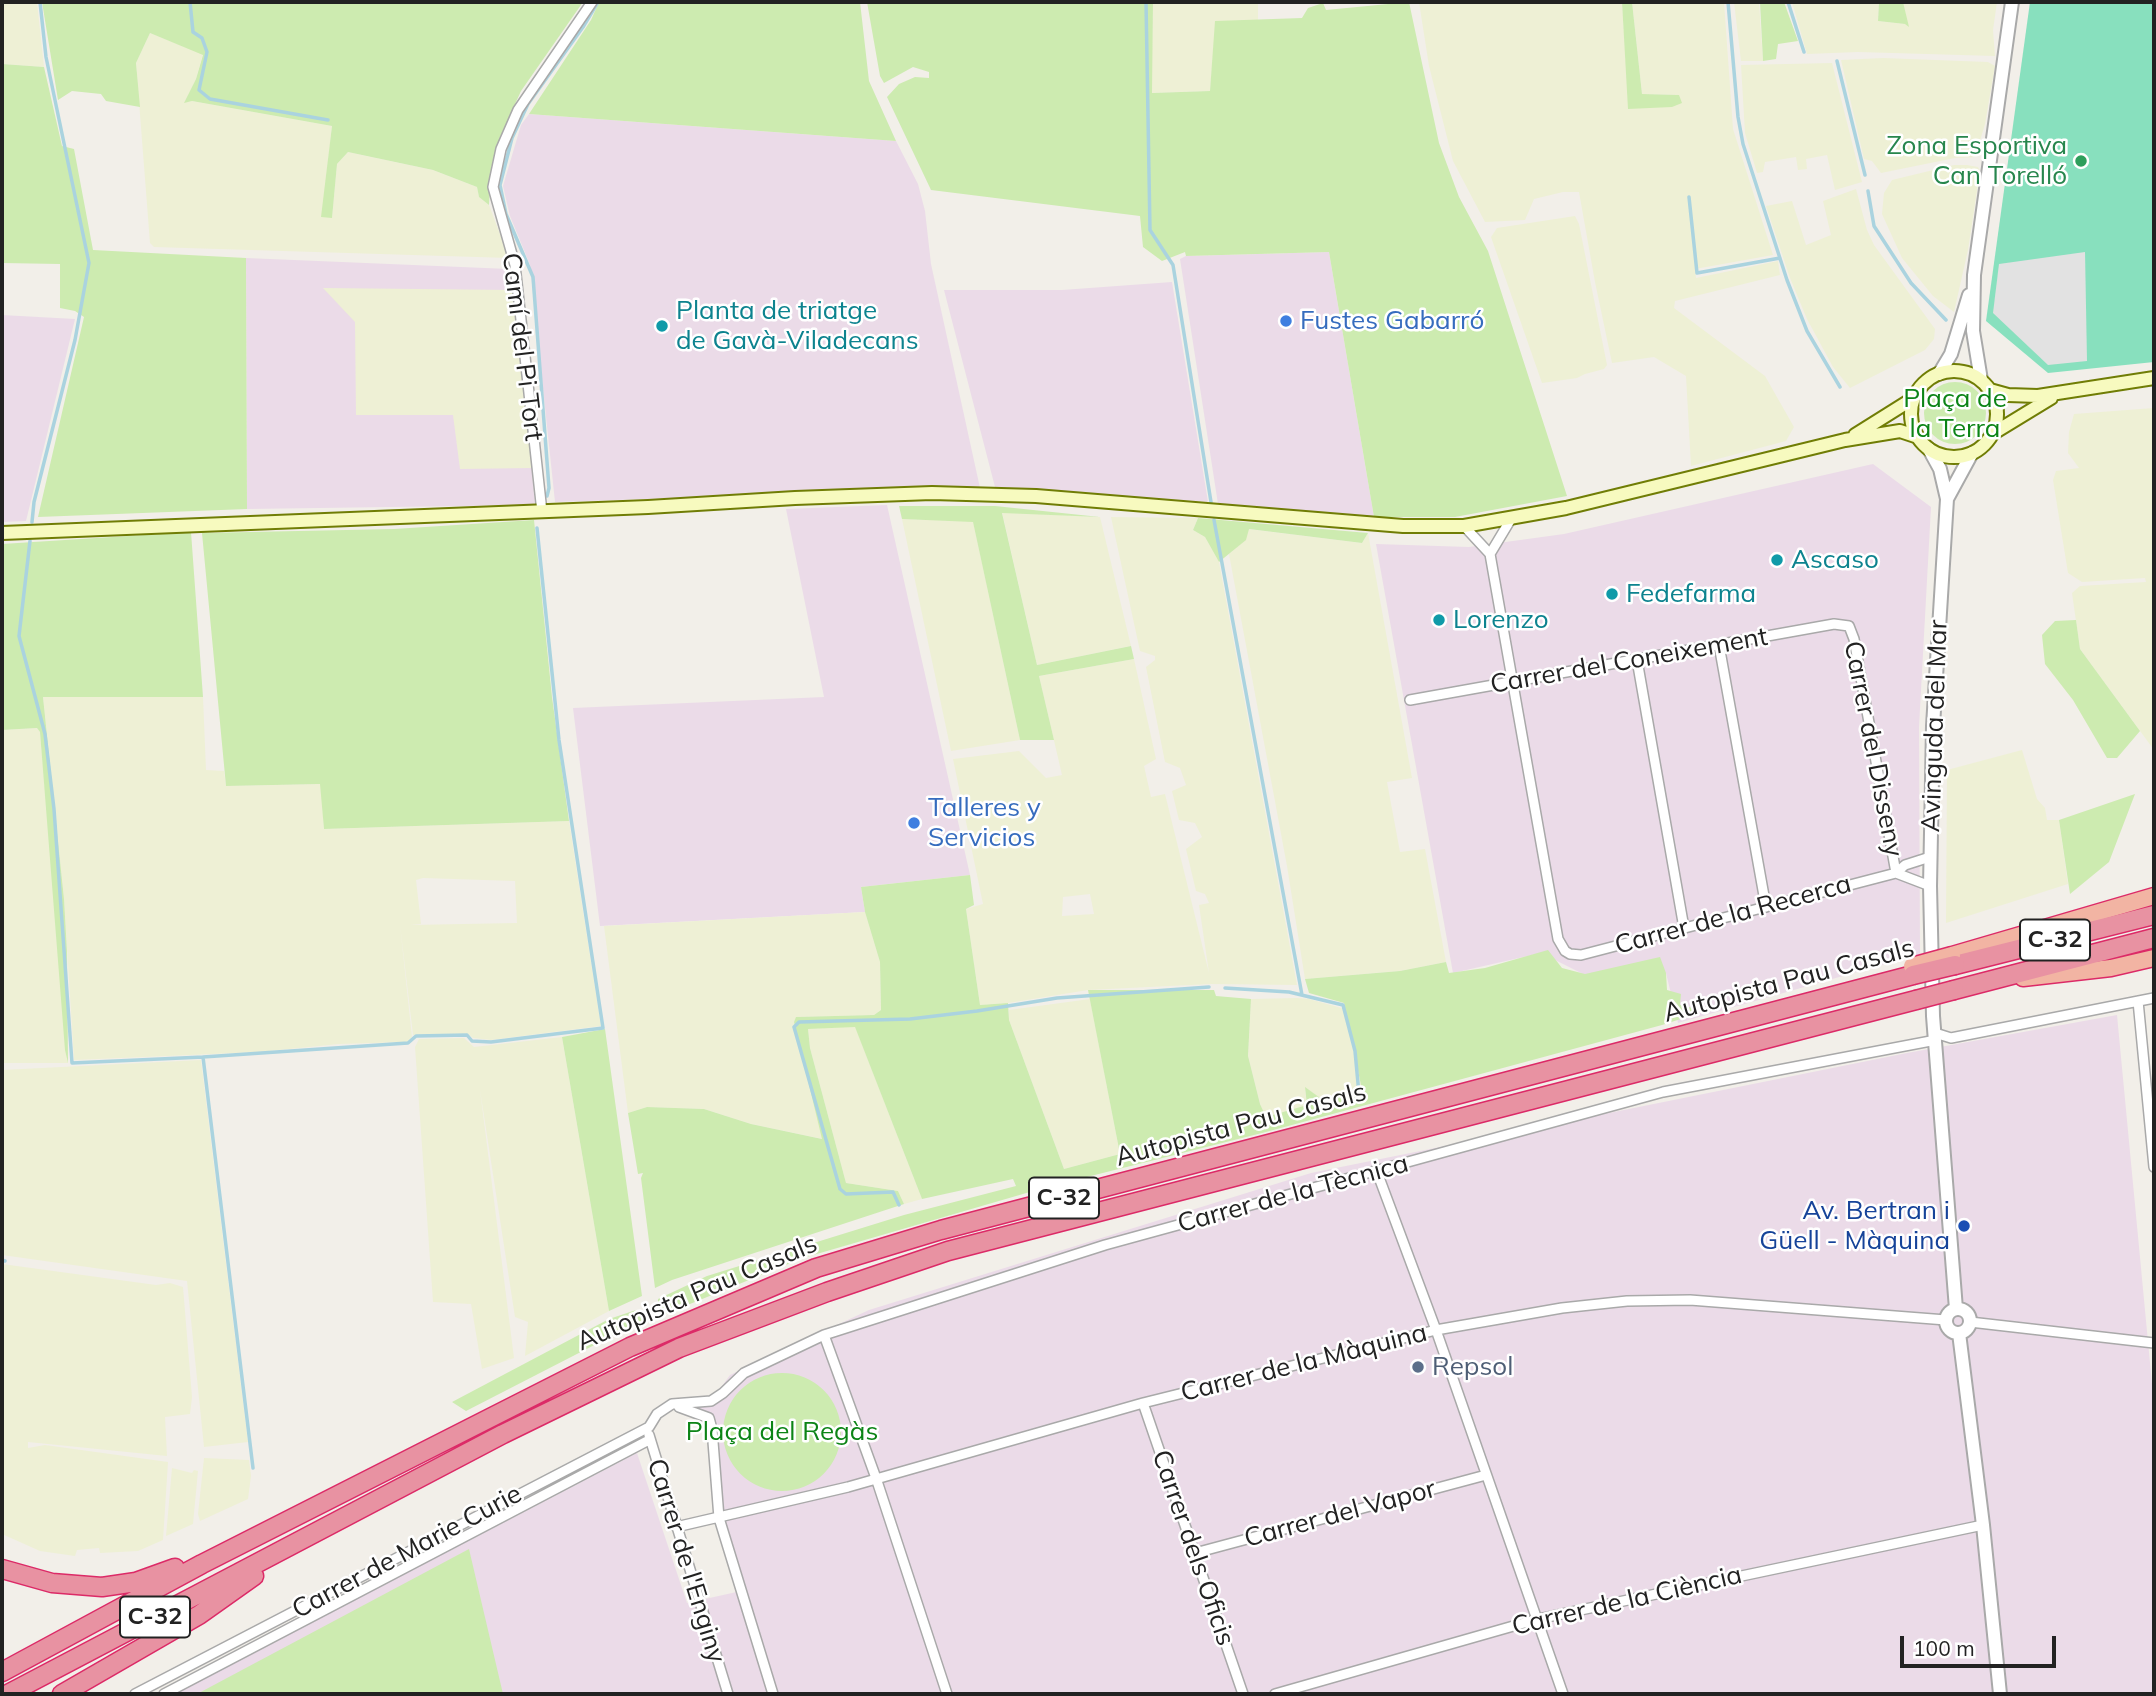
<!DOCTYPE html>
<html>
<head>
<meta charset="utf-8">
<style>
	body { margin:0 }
	#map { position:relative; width:2156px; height:1696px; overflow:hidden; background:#f2efe9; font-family:Mulish,sans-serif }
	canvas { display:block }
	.frame { position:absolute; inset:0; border:4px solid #222; pointer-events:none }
	.scale { position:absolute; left:1900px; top:1636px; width:156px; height:32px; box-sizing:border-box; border:4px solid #222; border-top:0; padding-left:9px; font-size:21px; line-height:24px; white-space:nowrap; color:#222; -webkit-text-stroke:5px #fff; paint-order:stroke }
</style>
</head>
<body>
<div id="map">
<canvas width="2156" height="1696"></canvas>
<div class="frame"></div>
<div class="scale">100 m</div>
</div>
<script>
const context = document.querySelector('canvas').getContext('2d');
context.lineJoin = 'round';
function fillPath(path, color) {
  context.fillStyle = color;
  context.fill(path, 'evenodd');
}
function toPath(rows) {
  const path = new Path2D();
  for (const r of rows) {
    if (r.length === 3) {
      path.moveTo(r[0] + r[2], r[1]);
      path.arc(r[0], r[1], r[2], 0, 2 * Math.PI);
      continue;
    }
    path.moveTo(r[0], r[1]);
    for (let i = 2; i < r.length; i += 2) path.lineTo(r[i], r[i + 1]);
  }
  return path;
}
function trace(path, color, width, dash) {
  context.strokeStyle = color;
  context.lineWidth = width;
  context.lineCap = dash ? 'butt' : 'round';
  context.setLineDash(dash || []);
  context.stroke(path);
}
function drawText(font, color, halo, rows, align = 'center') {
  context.font = font + ' Mulish,sans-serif';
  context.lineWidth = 5;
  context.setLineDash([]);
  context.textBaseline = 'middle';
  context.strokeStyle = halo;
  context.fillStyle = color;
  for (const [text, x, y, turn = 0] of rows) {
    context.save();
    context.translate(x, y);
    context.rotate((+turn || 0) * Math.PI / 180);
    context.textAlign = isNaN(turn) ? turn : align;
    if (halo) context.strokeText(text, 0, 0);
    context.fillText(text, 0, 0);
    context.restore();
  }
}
const industrial = toPath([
	[529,114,896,141,918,184,925,211,931,264,980,488,555,502,530,265,510,216,503,186,521,125],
	[1329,252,1374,517,1218,504,1180,259,1186,256],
	[246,258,509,269,513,274,535,505,247,509],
	[1172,282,1208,502,995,487,944,290,1062,290],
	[2,315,75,319,26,521,2,522],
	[1873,464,1931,507,1919,727,1920,954,1678,1023,1666,973,1585,975,1541,953,1453,973,1376,544,1469,547,1564,534],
	[887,505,970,875,861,887,865,912,600,926,573,708,824,697,786,509],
	[2117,1015,2154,1405,2154,1694,175,1694,637,1453,687,1603,741,1591,719,1518,709,1418,691,1410,693,1404,711,1401,730,1375,869,1310,1311,1173,1907,1053]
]);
const farmland = toPath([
	[2,2,37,2,44,67,2,64],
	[1153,2,1258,2,1258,20,1216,22,1210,91,1151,93],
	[1419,2,1622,2,1629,109,1678,95,1642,94,1632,2,1724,2,1733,129,1773,255,1695,269,1696,278,1778,261,1780,275,1675,301,1674,308,1765,376,1794,427,1786,441,1691,466,1686,376,1654,357,1612,363,1595,282,1579,192,1563,192,1534,199,1525,220,1485,222,1453,161,1429,66],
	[1734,2,1759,2,1763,61,1741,61],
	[1792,2,1879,2,1878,21,1905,24,1903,2,1997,2,1993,30,1995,56,1858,52,1807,54],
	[150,33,203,54,196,79,185,102,192,101,332,126,322,217,332,217,337,164,348,152,433,170,477,187,479,197,489,205,509,258,154,247,150,243,136,63],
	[1883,58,1988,62,1995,66,1985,124,1975,157,1955,158,1881,173,1872,161,1864,159,1841,60],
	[1832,63,1862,182,1835,190,1827,155,1806,159,1807,169,1798,170,1796,157,1765,162,1763,172,1757,173,1745,133,1741,65],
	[1954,165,1967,165,1978,167,1980,171,1968,250,1954,312,1933,296,1902,258,1882,214,1884,193,1892,180],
	[1856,189,1867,230,1874,245,1935,329,1934,339,1925,350,1850,388,1833,367,1807,319,1790,278,1766,206,1792,201,1806,245,1831,235,1823,201],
	[1575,216,1579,224,1607,365,1604,369,1585,374,1577,378,1542,383,1491,237,1497,228],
	[323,288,513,290,532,468,460,469,453,415,356,415,355,322],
	[2154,408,2154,750,2080,649,2072,593,2080,586,2146,582,2145,578,2082,582,2068,573,2053,480,2056,471,2079,468,2068,453,2069,432,2074,414],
	[1002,512,1100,517,1131,646,1037,665],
	[1111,517,1198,518,1193,530,1205,537,1219,562,1297,985,1211,984,1088,990,1008,1003,980,1005,966,909,983,904,953,759,1019,751,1046,778,1062,775,1039,676,1134,659,1156,759,1144,766,1151,797,1165,794,1209,973,1199,905,1209,903,1205,894,1196,891,1186,849,1202,837,1195,823,1179,820,1172,791,1186,785,1180,768,1165,762,1146,667,1155,660,1155,656,1140,651],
	[1090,894,1094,914,1062,916,1063,897],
	[902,519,973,521,1020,740,951,751],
	[1248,529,1362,543,1368,533,1412,778,1387,782,1400,852,1425,849,1446,962,1400,971,1305,979,1287,866,1229,554,1245,540],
	[43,696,203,697,206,770,224,771,226,786,321,784,324,829,569,821,601,1026,491,1040,473,1038,468,1034,413,1035,400,925,412,1037,407,1042,339,1044,259,1052,74,1060,64,899],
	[423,878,515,881,517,923,410,925,421,924,416,880],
	[37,728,40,732,50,844,68,1063,2,1063,2,730],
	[2022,750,2037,799,2045,808,2047,820,2059,820,2068,884,1946,923,1947,770],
	[865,912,880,962,881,1010,874,1015,797,1017,794,1022,823,1139,751,1124,704,1109,647,1107,628,1113,604,926],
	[1297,998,1309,999,1345,1009,1362,1090,1323,1100,1305,1088,1307,1105,1266,1118,1260,1104,1248,1056,1251,999],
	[1090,999,1120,1154,1064,1169,1009,1020,1009,1010],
	[855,1026,922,1199,904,1204,898,1191,846,1183,810,1048,808,1029],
	[562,1037,609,1311,525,1356,528,1322,515,1317,480,1090,514,1358,482,1369,471,1304,433,1302,415,1047,419,1039,464,1038,474,1047],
	[201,1060,248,1442,204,1447,187,1281,2,1255,2,1070],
	[2,1264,156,1285,170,1283,183,1287,192,1397,190,1414,165,1417,167,1456,28,1442,28,1448,45,1445,168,1462,163,1540,138,1551,100,1553,99,1548,77,1550,75,1556,40,1551,2,1534],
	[204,1458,249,1460,251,1476,248,1499,200,1521,198,1514],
	[172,1468,192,1473,194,1470,198,1471,193,1524,166,1536]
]);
const grass = toPath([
	[42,2,583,2,521,91,500,137,491,168,489,205,479,197,477,187,433,170,348,152,337,164,332,218,321,217,332,126,192,101,184,103,196,79,203,55,150,33,136,63,140,107,106,101,101,94,72,91,58,100],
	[599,2,860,2,869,81,896,141,529,114,591,20],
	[867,2,1153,2,1152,93,1210,91,1215,21,1302,18,1308,8,1323,3,1326,10,1409,2,1439,143,1459,197,1488,251,1567,496,1455,517,1374,517,1329,252,1186,256,1185,252,1162,261,1143,247,1140,216,931,190,887,97,899,84,915,77,929,78,929,72,913,67,884,83,880,76],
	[1622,2,1632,2,1642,94,1679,95,1682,103,1672,107,1628,109],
	[1760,2,1784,2,1798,41,1778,44,1776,59,1763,61],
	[1879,2,1903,2,1909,27,1905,24,1878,21],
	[2,64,44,67,62,146,74,149,93,250,246,258,247,509,38,517,84,317,75,311,60,308,60,264,2,263],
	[1955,413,31],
	[899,506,995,506,1100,517,1002,513,1037,665,1131,646,1134,659,1039,676,1054,740,1020,740,973,522,902,519],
	[1198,518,1368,533,1362,543,1249,529,1246,540,1219,562,1205,537,1193,530],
	[534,520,552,697,569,821,324,829,320,784,226,786,202,533,394,529],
	[191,532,203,697,43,697,64,899,67,951,68,1063,65,1050,40,732,37,728,2,730,2,544],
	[2076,620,2080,649,2140,731,2117,758,2107,758,2073,700,2045,664,2042,635,2055,621],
	[2135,794,2109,862,2070,894,2059,820],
	[970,875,974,905,966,909,980,1005,1008,1003,1009,1020,1064,1169,1120,1154,1088,990,1214,990,1216,996,1251,999,1248,1056,1260,1104,1266,1117,1307,1105,1305,1087,1323,1100,1362,1090,1344,1003,1309,993,1305,979,1400,971,1446,962,1449,973,1485,968,1548,950,1562,968,1585,974,1660,957,1666,973,1667,990,1681,994,1680,1005,1693,1008,1690,1016,1662,1025,1266,1132,1047,1187,803,1258,658,1317,658,1299,707,1276,904,1215,1016,1186,1013,1179,922,1199,855,1027,808,1029,810,1048,846,1183,898,1191,904,1204,672,1280,655,1288,641,1178,643,1173,638,1174,628,1113,647,1107,704,1109,751,1124,822,1139,794,1022,796,1017,874,1015,881,1010,880,962,865,912,861,887],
	[605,1029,642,1296,609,1311,562,1037],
	[636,1310,645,1319,466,1411,452,1402,609,1319],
	[782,1432,59],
	[469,1549,503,1694,197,1694]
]);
const pitch = toPath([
	[2030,2,2154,2,2154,362,2048,373,1986,321]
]);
const parking = toPath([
	[2085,252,2087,361,2048,365,1993,313,1999,264]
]);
const stream = toPath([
	[190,2,193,32,202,38,207,52,199,90,210,99,328,120],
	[1146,2,1150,230,1173,265,1211,502],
	[1728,2,1738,117,1743,144,1787,280,1807,331,1840,387],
	[1788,2,1804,52],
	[1837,61,1865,175],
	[1868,191,1874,226,1911,283,1946,320],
	[1689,197,1697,273,1780,258],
	[547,496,549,488,533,277,506,214,500,185,512,138,528,104,583,27,598,2],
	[1214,520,1302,995],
	[32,522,34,502,75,340,89,263,46,57,40,2],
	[30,541,19,636,45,734,54,809,72,1063,203,1057],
	[1225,988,1289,992,1343,1005,1355,1051,1359,1094],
	[899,1205,893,1192,846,1194,840,1189,794,1027,799,1022,910,1019,977,1011,1057,998,1209,987],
	[2,1260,5,1261],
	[253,1468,203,1057,408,1043,416,1036,467,1035,472,1041,491,1042,603,1028,559,740,537,528]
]);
const minor = toPath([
	[542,512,515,265,493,187,501,149,518,110,592,2],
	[1464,526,1490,554,1558,939,1565,951,1570,954,1581,955,1896,873,1905,865,1930,857],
	[1490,554,1511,519],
	[1719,645,1766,907],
	[1637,660,1684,928],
	[1410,700,1834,624,1849,626,1854,639,1896,873],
	[1896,873,1930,886],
	[2138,1001,2154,1167],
	[1935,1033,1951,1038,2154,998],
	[1377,1172,1436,1330,1563,1694],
	[1970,1322,2154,1343],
	[824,1335,876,1478,947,1694],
	[1143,1403,1243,1694],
	[672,1404,711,1401,723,1393,744,1373,824,1335,1105,1245,1663,1092,1936,1040],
	[679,1407,709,1418,712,1429,719,1518,773,1694],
	[649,1435,728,1694],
	[676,1527,848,1487,1143,1403,1436,1330,1562,1308,1627,1301,1690,1300,1946,1320],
	[1195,1553,1486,1475],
	[135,1694,649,1427,657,1414,672,1404],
	[164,1694,649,1440],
	[1275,1694,1538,1619,1983,1525]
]);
const tertiary = toPath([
	[1939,374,1951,354,1969,295],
	[1981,380,1973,331,1974,275,2012,2],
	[1929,449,1940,469,1947,499,1933,726,1930,886,1933,1016,1956,1309],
	[1947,499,1972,453],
	[1958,1321,12],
	[1959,1333,1983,1525,2000,1694]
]);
const secondary = toPath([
	[1954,414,43],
	[1990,390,2008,395,2038,396,2154,378],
	[1992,434,2051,398],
	[1855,435,1914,398],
	[2,533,648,507,795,498,932,493,1036,496,1403,526,1464,526,1566,508,1845,440,1900,431,1918,437]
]);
const trunk = toPath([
	[1952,955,2154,896],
	[2023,978,2111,968,2154,958]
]);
const motorway = toPath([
	[1955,965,2154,915],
	[1954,990,2154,938],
	[2,1569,52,1583,102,1587,136,1582,175,1568],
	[2,1672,202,1564,630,1347,816,1268,941,1230,1913,975],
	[8,1694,503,1434,679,1348,827,1292,948,1251,1916,1000],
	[62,1694,199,1615,254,1576]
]);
const trunkBridge = toPath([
	[1912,966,1952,955]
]);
const motorwayBridge = toPath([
	[1913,975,1955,965],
	[1916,1000,1954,990]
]);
const markers = [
	[2081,161,7,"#2e9e5b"],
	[1286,321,7,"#3f7fe0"],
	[662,326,7,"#0f9aa8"],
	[1777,560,7,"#0f9aa8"],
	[1612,594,7,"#0f9aa8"],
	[1439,620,7,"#0f9aa8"],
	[914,823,7,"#3f7fe0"],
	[1964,1226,7,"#1a4fb4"],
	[1418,1367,7,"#5c6f8a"]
];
const shields = [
	[2055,940,70],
	[1064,1198,70],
	[155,1617,70]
];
const shieldNames = [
	["C-32",2055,940],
	["C-32",1064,1198],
	["C-32",155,1617]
];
const leisureNames = [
	["Zona Esportiva",2067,146],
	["Can Torelló",2067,176]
];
const cultureNames = [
	["Planta de triatge",676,311],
	["de Gavà-Viladecans",676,341],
	["Ascaso",1791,560],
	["Fedefarma",1626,594],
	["Lorenzo",1453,620]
];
const shopNames = [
	["Fustes Gabarró",1300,321],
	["Talleres y",928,808],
	["Servicios",928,838]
];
const streetNames = [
	["Camí del Pi Tort",522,347,83],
	["Carrer del Coneixement",1629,661,-10],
	["Avinguda del Mar",1935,726,-88],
	["Carrer del Disseny",1873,749,79],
	["Carrer de la Recerca",1733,915,-15],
	["Autopista Pau Casals",1789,981,-15],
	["Autopista Pau Casals",1241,1125,-15],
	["Carrer de la Tècnica",1293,1194,-15],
	["Autopista Pau Casals",697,1293,-23],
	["Carrer de la Màquina",1304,1363,-14],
	["Carrer del Vapor",1340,1514,-15],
	["Carrer dels Oficis",1193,1548,71],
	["Carrer de Marie Curie",407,1552,-28],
	["Carrer de l'Enginy",686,1561,73],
	["Carrer de la Ciència",1627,1601,-13]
];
const parkNames = [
	["Plaça de",1955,399],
	["la Terra",1955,429],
	["Plaça del Regàs",782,1432]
];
const transitNames = [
	["Av. Bertran i",1950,1211],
	["Güell - Màquina",1950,1241]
];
const serviceNames = [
	["Repsol",1432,1367]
];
fillPath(industrial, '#ebdbe8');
fillPath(farmland, '#eef0d5');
fillPath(grass, '#cdebb0');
fillPath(pitch, '#88e0be');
fillPath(parking, '#e2e2e2');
trace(stream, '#aad3df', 3.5);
trace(minor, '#a9a9a9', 12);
trace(tertiary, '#a9a9a9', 16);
trace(secondary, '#707d05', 16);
trace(trunk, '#dc2a67', 19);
trace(motorway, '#dc2a67', 21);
trace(minor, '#fff', 9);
trace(tertiary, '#fff', 12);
trace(secondary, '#f7fabf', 12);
trace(trunk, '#f2b4a3', 16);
trace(motorway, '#e892a2', 18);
trace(trunkBridge, '#dc2a67', 19, []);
trace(motorwayBridge, '#dc2a67', 21, []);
trace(trunkBridge, '#f2b4a3', 16);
trace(motorwayBridge, '#e892a2', 18);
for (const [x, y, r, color] of markers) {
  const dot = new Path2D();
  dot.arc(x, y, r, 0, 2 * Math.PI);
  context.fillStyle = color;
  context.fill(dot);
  trace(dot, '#fff', 2.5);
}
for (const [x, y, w] of shields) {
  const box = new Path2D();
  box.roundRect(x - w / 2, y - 20.5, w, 41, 5);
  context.fillStyle = '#fff';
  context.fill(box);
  trace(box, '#222', 2);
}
drawText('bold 24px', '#222', null, shieldNames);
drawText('26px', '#27864d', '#fff', leisureNames, 'right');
drawText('26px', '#0d838f', '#fff', cultureNames, 'left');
drawText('26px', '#366cbe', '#fff', shopNames, 'left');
drawText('26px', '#222', '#fff', streetNames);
drawText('26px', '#0c8416', '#fff', parkNames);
drawText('26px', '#164399', '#fff', transitNames, 'right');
drawText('26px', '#4e5e75', '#fff', serviceNames, 'left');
</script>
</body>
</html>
